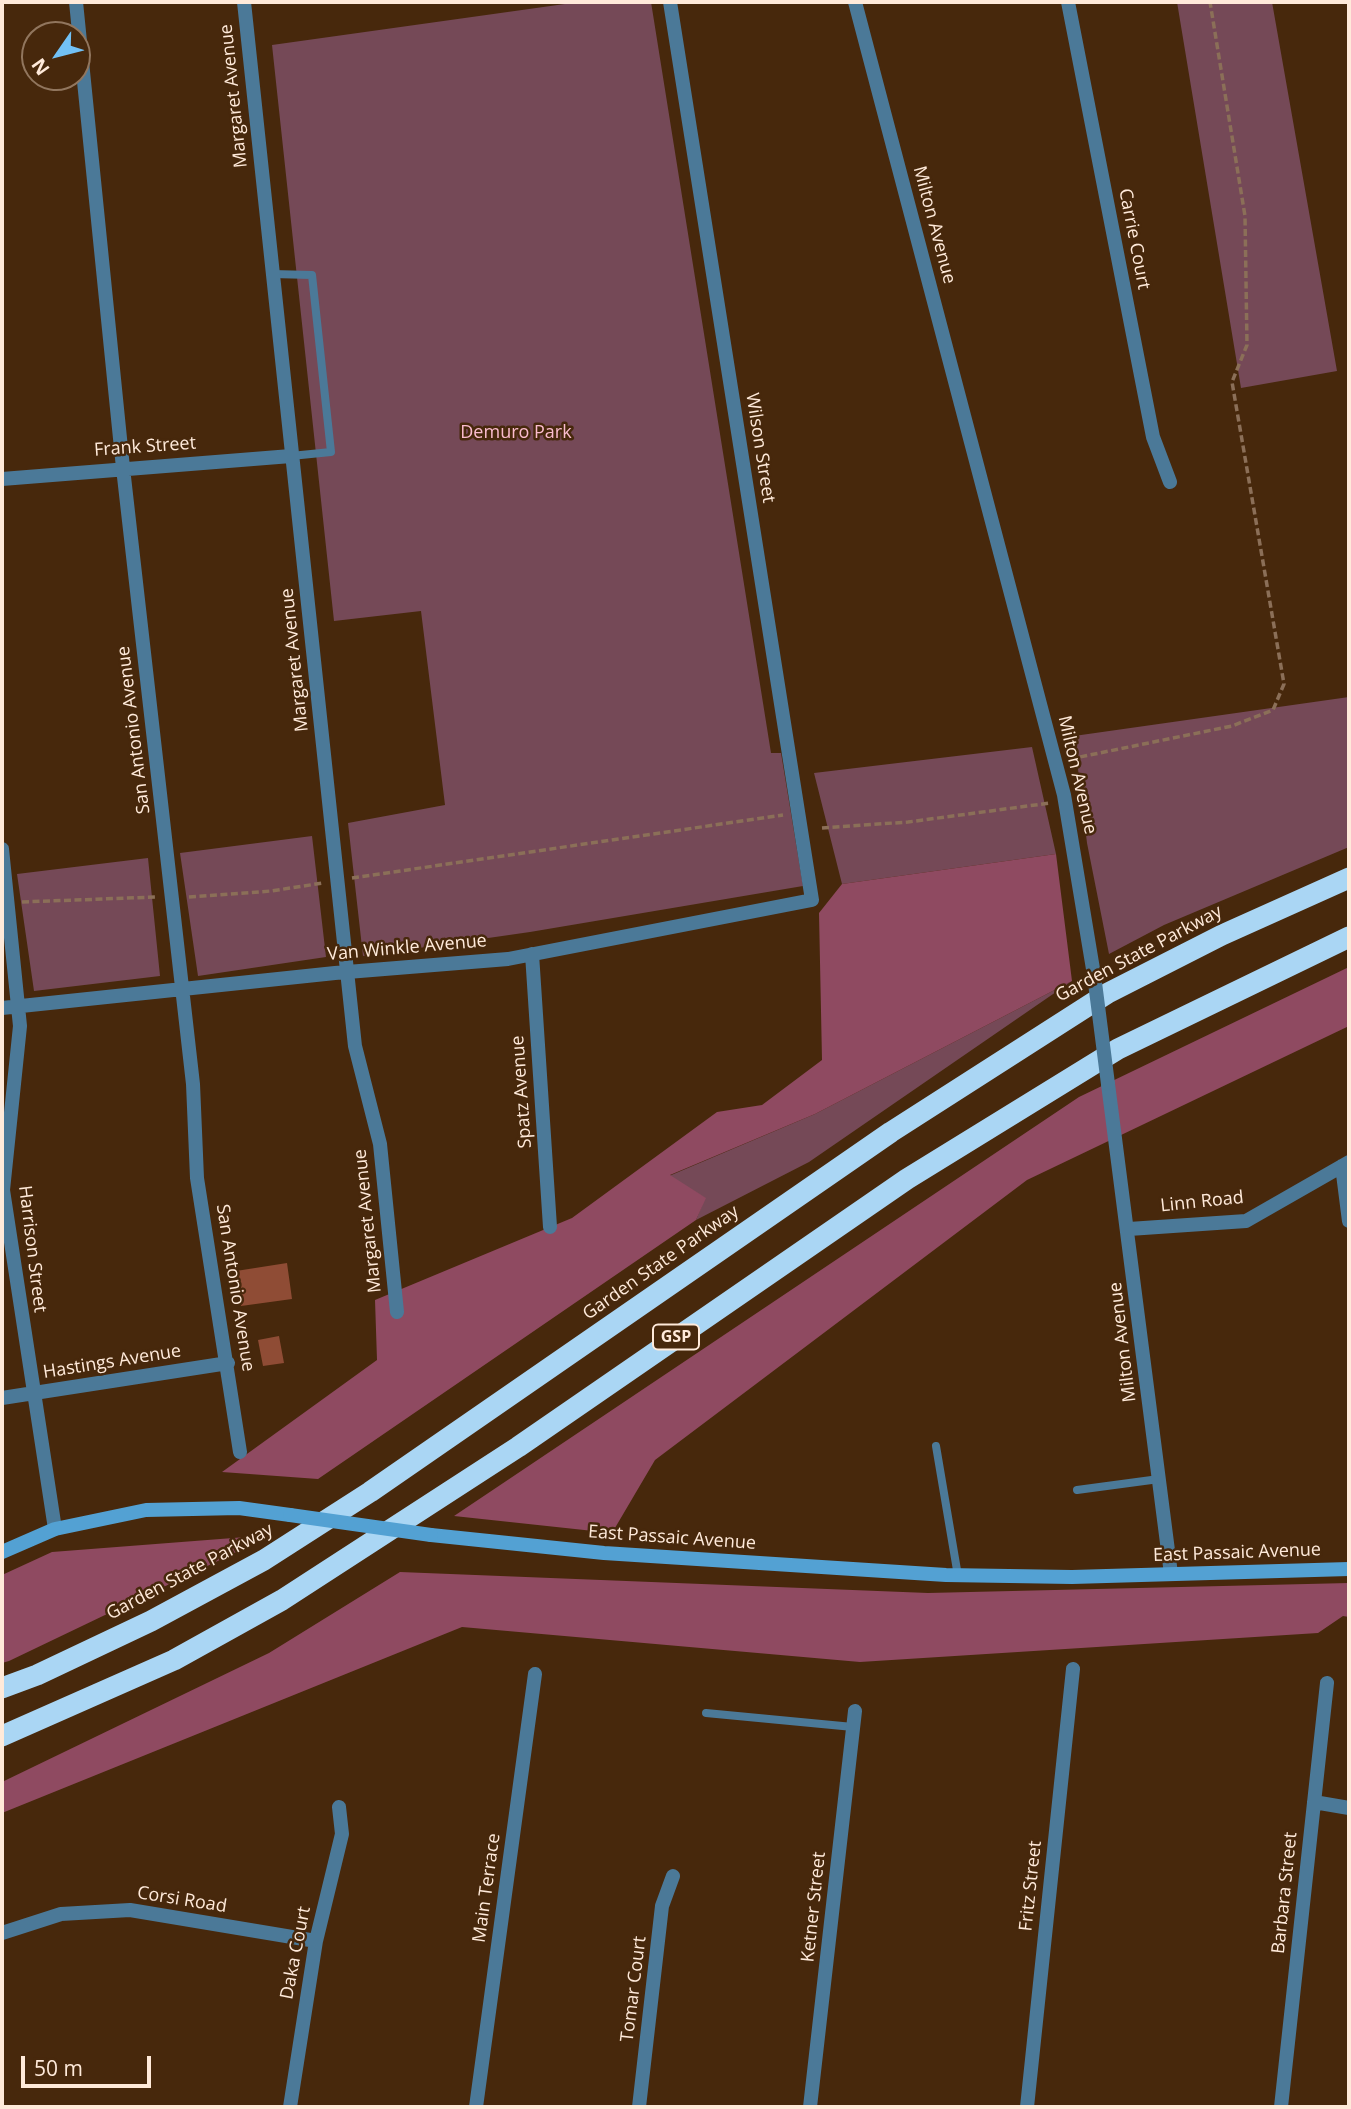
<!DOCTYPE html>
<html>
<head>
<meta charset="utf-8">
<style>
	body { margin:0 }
	#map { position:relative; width:1351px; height:2109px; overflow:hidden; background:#47280c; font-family:"Open Sans",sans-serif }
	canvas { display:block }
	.frame { position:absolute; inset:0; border:4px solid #ffeada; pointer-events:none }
	.north { position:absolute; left:21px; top:21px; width:70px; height:70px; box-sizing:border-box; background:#47280c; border:2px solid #91765e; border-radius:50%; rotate:235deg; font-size:19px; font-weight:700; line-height:28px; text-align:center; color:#ffeada }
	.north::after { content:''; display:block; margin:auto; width:24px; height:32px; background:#72c1f5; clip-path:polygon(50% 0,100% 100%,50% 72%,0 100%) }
	.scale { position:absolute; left:21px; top:2056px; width:130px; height:32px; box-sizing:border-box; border:4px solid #ffeada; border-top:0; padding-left:9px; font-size:21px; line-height:24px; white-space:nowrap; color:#ffeada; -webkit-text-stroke:5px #47280c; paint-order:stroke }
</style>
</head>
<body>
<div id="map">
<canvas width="1351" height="2109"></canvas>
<div class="frame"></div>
<div class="north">N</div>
<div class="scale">50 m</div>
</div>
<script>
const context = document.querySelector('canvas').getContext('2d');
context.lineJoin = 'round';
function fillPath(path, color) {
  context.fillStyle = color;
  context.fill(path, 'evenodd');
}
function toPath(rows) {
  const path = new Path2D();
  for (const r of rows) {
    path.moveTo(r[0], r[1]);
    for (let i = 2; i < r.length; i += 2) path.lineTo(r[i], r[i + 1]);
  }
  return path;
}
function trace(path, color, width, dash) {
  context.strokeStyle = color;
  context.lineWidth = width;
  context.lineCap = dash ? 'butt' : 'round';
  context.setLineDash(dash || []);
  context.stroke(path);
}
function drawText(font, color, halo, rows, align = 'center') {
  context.font = font + ' "Open Sans",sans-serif';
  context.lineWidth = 5;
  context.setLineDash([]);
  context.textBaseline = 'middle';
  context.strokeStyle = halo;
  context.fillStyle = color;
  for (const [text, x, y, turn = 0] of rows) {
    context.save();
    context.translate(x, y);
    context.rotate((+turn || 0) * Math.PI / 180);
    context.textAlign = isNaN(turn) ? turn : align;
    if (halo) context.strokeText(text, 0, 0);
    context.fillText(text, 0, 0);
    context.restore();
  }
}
const green = toPath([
	[579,2,651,2,771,753,781,753,803,886,530,932,363,956,348,823,445,805,421,611,334,621,272,45],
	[1177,2,1272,2,1337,371,1241,388],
	[1349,697,1349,847,1164,925,1109,954,1087,843,1074,736],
	[1032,747,1056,854,842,884,814,773],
	[312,836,326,957,198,976,180,853],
	[148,858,160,976,34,991,17,874],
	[1072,981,809,1162,696,1220,705,1198,669,1176,815,1114]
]);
const forest = toPath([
	[1056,854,1072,981,815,1114,670,1175,706,1198,696,1220,318,1479,222,1472,377,1360,375,1300,572,1218,717,1112,762,1105,822,1060,819,913,842,884],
	[1349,967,1349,1026,1027,1180,655,1460,612,1533,454,1516,1079,1097],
	[272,1535,9,1661,2,1663,2,1575,52,1552],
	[400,1572,928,1593,1349,1583,1349,1617,1343,1616,1318,1633,860,1662,462,1627,2,1813,2,1782,269,1653]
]);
const building = toPath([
	[287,1263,292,1299,241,1306,236,1271],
	[279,1336,284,1363,263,1366,258,1340]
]);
const path = toPath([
	[1070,759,1232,726,1273,710,1284,684,1232,382,1247,345,1245,216,1210,2],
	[822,828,908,822,1050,803],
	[352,878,783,815],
	[189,897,271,891,323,883],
	[22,902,156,897]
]);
const service = toPath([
	[272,274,312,275,331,452,291,456],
	[936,1446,958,1576],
	[1077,1490,1159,1479],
	[706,1713,853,1727]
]);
const minor = toPath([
	[76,2,123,468,193,1084,197,1178,240,1452],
	[244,2,355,1046,380,1144,397,1312],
	[855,2,1064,795,1094,975],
	[1068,2,1153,437,1170,482],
	[2,479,291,456],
	[2,849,20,1026,3,1190,55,1529],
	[532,954,550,1227],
	[2,1008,335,973,508,959,812,900,670,2],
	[1108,1084,1171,1574],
	[1342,1166,1349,1221],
	[1129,1229,1246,1221,1349,1162],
	[2,1398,228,1363],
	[1314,1802,1349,1808],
	[2,1933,61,1914,130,1910,316,1941],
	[290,2107,316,1941,342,1834,339,1807],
	[476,2107,535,1674],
	[639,2107,662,1906,673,1876],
	[810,2107,855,1711],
	[1027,2107,1073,1669],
	[1281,2107,1327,1683]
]);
const secondary = toPath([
	[431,1535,604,1553,946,1575,1072,1577,1349,1569],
	[2,1552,55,1529,146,1510,239,1508,290,1515]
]);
const motorway = toPath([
	[2,1688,37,1675,151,1621,264,1560,370,1492,891,1132,1108,993,1222,935,1349,878],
	[2,1736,174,1660,282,1600,518,1447,907,1179,1118,1049,1349,937]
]);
const minorBridge = toPath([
	[1094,975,1108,1084]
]);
const secondaryBridge = toPath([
	[290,1515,431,1535]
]);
const shields = [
	[676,1337,46]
];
const shieldNames = [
	["GSP",676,1337]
];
const streetNames = [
	["Margaret Avenue",234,96,-96],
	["Milton Avenue",934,225,75],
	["Carrie Court",1134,239,79],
	["Frank Street",145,447,-4],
	["Wilson Street",760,448,81],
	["Margaret Avenue",295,660,-96],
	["San Antonio Avenue",134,730,-97],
	["Milton Avenue",1077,775,77],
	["Van Winkle Avenue",407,948,-5],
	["Garden State Parkway",1139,954,-28],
	["Spatz Avenue",522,1092,-94],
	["Linn Road",1202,1202,-6],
	["Margaret Avenue",368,1221,-96],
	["Harrison Street",32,1249,83],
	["Garden State Parkway",661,1263,-35],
	["San Antonio Avenue",235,1288,81],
	["Milton Avenue",1123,1342,-97],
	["Hastings Avenue",112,1362,-9],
	["East Passaic Avenue",672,1538,4],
	["East Passaic Avenue",1237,1553,-2],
	["Garden State Parkway",190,1572,-28],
	["Fritz Street",1031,1886,-84],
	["Main Terrace",487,1888,-82],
	["Barbara Street",1285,1893,-84],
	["Corsi Road",182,1900,9],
	["Ketner Street",814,1907,-84],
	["Daka Court",296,1953,-79],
	["Tomar Court",634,1989,-83]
];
const parkNames = [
	["Demuro Park",516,433]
];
fillPath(green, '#754957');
fillPath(forest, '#8f4a61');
fillPath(building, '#8f4c35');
trace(path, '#8b6f58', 3.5, [7, 3.5]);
trace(service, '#4b7998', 8);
trace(minor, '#4b7998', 14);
trace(secondary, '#53a1d3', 14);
trace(motorway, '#aad6f4', 21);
trace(minorBridge, '#4b7998', 14);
trace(secondaryBridge, '#53a1d3', 14);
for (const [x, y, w] of shields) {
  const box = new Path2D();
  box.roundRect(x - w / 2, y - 12.5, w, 25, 5);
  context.fillStyle = '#47280c';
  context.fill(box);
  trace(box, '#ffeada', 2);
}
drawText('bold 16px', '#ffeada', null, shieldNames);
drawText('18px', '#ffeada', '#47280c', streetNames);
drawText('18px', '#fbbccf', '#47280c', parkNames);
</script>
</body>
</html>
